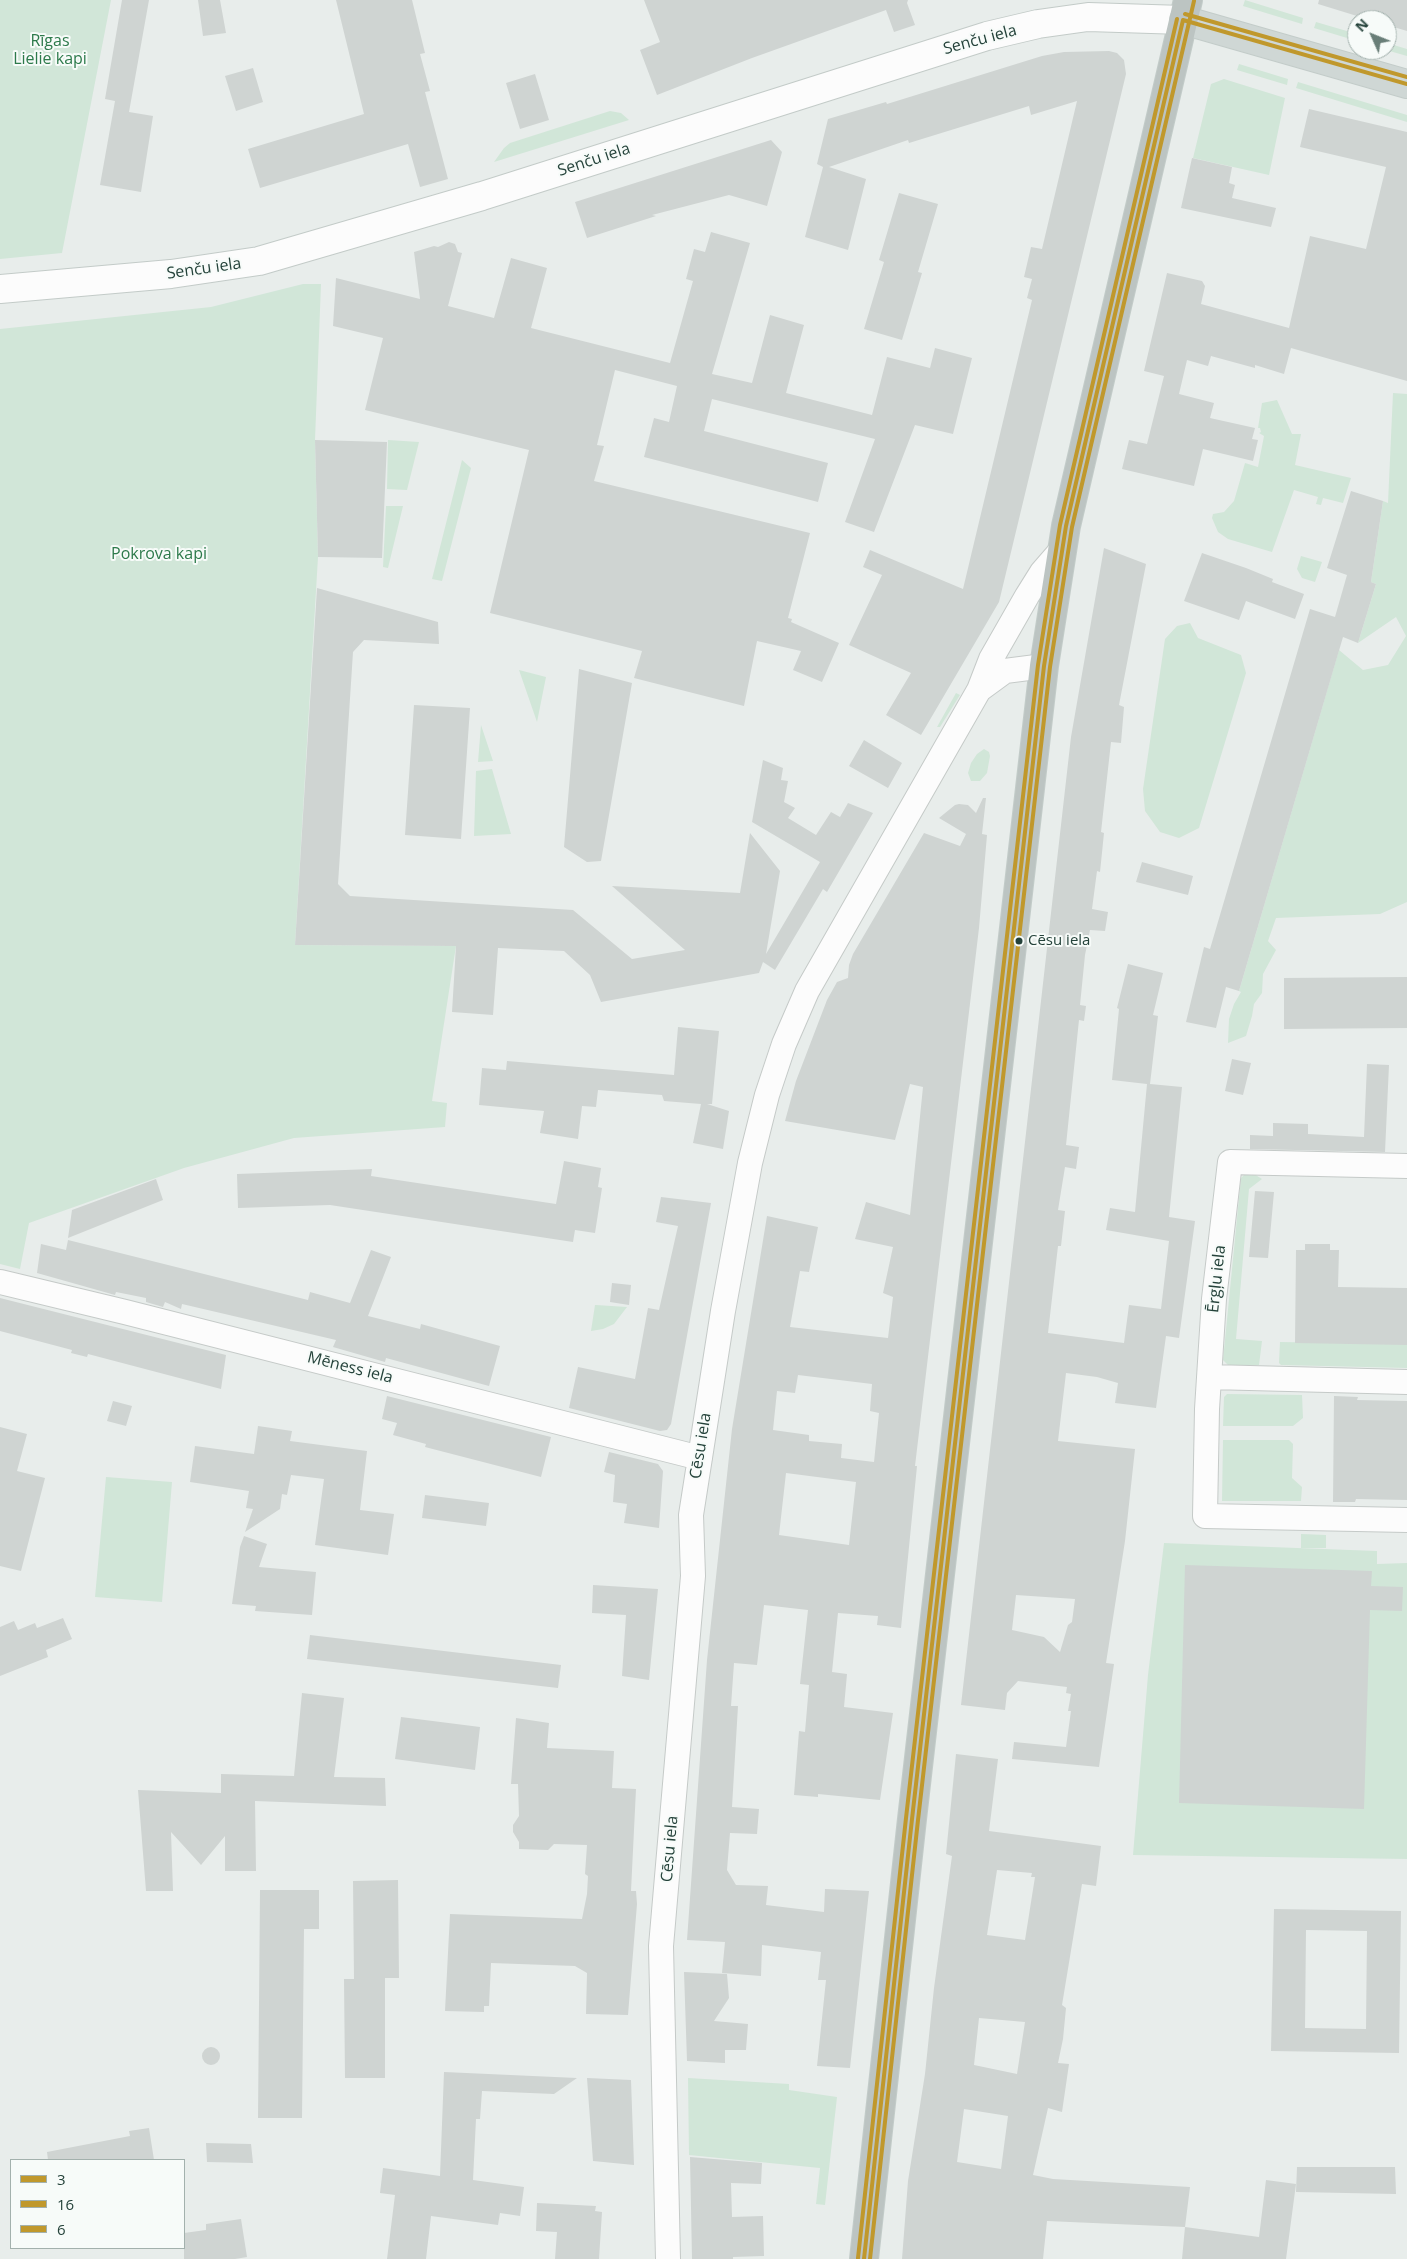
<!DOCTYPE html>
<html>
<head>
<meta charset="utf-8">
<style>
	body { margin:0 }
	#map { position:relative; width:1407px; height:2259px; overflow:hidden; background:#e8edeb; font-family:"Open Sans",sans-serif }
	canvas { display:block }
	.legend { position:absolute; left:10px; top:2159px; width:175px; height:90px; box-sizing:border-box; background:#f7fbf9; border:1px solid #a3b1ad; margin:0; padding:6px 9px; list-style:none; font-size:15px; color:#24423a }
	.legend li { display:flex; align-items:center; gap:10px; height:25px }
	.legend b { width:25px; border:1px solid #a3b1ad }
	.north { position:absolute; left:1347px; top:10px; width:50px; height:50px; box-sizing:border-box; background:#f7fbf9; border:1px solid #a3b1ad; border-radius:50%; rotate:314deg; font-size:14px; font-weight:700; line-height:20px; text-align:center; color:#24423a }
	.north::after { content:''; display:block; margin:auto; width:18px; height:22px; background:#697e78; clip-path:polygon(50% 0,100% 100%,50% 72%,0 100%) }
</style>
</head>
<body>
<div id="map">
<canvas width="1407" height="2259"></canvas>
<ul class="legend">
<li><b style="height:6px;background:#c0982c"></b>3</li>
<li><b style="height:6px;background:#c0982c"></b>16</li>
<li><b style="height:6px;background:#c0982c"></b>6</li>
</ul>
<div class="north">N</div>
</div>
<script>
const context = document.querySelector('canvas').getContext('2d');
context.lineJoin = 'round';
function fillPath(path, color) {
  context.fillStyle = color;
  context.fill(path, 'evenodd');
}
function toPath(rows) {
  const path = new Path2D();
  for (const r of rows) {
    if (r.length === 3) {
      path.moveTo(r[0] + r[2], r[1]);
      path.arc(r[0], r[1], r[2], 0, 2 * Math.PI);
      continue;
    }
    path.moveTo(r[0], r[1]);
    for (let i = 2; i < r.length; i += 2) path.lineTo(r[i], r[i + 1]);
  }
  return path;
}
function trace(path, color, width, dash) {
  context.strokeStyle = color;
  context.lineWidth = width;
  context.lineCap = dash ? 'butt' : 'round';
  context.setLineDash(dash || []);
  context.stroke(path);
}
function drawText(font, color, halo, rows, align = 'center') {
  context.font = font + ' "Open Sans",sans-serif';
  context.lineWidth = 4;
  context.setLineDash([]);
  context.textBaseline = 'middle';
  context.strokeStyle = halo;
  context.fillStyle = color;
  for (const [text, x, y, turn = 0] of rows) {
    context.save();
    context.translate(x, y);
    context.rotate((+turn || 0) * Math.PI / 180);
    context.textAlign = isNaN(turn) ? turn : align;
    if (halo) context.strokeText(text, 0, 0);
    context.fillText(text, 0, 0);
    context.restore();
  }
}
const green = toPath([
	[0,0,111,0,62,253,0,259],
	[1245,0,1303,18,1302,24,1243,6],
	[1316,22,1357,34,1357,41,1314,28],
	[1387,43,1407,49,1407,56,1386,50],
	[1239,64,1288,79,1287,85,1237,70],
	[1224,79,1285,98,1269,175,1193,158,1211,84],
	[1298,82,1407,115,1407,122,1296,88],
	[610,111,621,113,629,120,494,162,504,148,510,143],
	[303,284,321,284,315,440,318,557,295,945,456,946,432,1101,447,1103,445,1127,294,1138,184,1168,29,1223,20,1269,0,1264,0,329,211,307],
	[1393,393,1407,394,1407,902,1380,914,1276,918,1268,941,1276,950,1263,974,1262,993,1254,1004,1252,1016,1246,1036,1228,1043,1229,1019,1234,1004,1241,992,1239,991,1339,650,1363,670,1388,665,1406,636,1396,617,1358,643,1376,584,1371,582,1383,501,1388,503],
	[1277,400,1292,434,1301,434,1295,465,1351,478,1343,503,1323,498,1321,505,1316,504,1318,497,1294,490,1272,552,1228,539,1218,532,1212,518,1213,514,1224,512,1234,501,1245,463,1258,467,1264,436,1259,433,1261,432,1260,428,1258,428,1262,403],
	[388,440,419,442,407,490,387,489],
	[462,460,471,468,442,581,432,579],
	[386,506,403,506,388,568,383,567],
	[1301,556,1322,562,1315,582,1302,578,1297,569],
	[1190,623,1198,638,1241,655,1246,673,1199,828,1179,838,1160,832,1145,811,1143,789,1165,639,1177,626],
	[519,670,546,677,537,722],
	[956,693,960,695,940,727,937,727],
	[481,725,493,761,478,762],
	[984,749,989,752,990,756,987,773,980,781,971,781,968,773,971,763,977,754],
	[492,769,511,834,474,836,476,771],
	[1246,1173,1254,1174,1262,1179,1249,1189,1236,1339,1262,1341,1259,1365,1228,1365,1223,1360,1241,1178],
	[595,1305,596,1305,627,1307,614,1324,603,1329,591,1331],
	[1280,1342,1407,1344,1407,1368,1281,1365,1279,1363],
	[1227,1394,1302,1395,1303,1418,1293,1426,1223,1426,1224,1397],
	[1223,1440,1289,1440,1293,1444,1292,1478,1302,1487,1301,1501,1222,1501],
	[106,1477,172,1482,162,1602,95,1597],
	[1301,1534,1326,1535,1326,1548,1301,1548],
	[1164,1543,1377,1551,1377,1564,1407,1563,1407,1859,1133,1855,1148,1675],
	[688,2078,789,2084,789,2090,837,2097,825,2205,816,2204,820,2168,689,2155]
]);
const building = toPath([
	[122,0,149,0,129,112,153,116,141,192,100,185,115,101,105,99],
	[198,0,220,0,226,33,203,36],
	[336,0,412,0,425,53,420,54,430,91,425,92,448,179,420,187,408,144,260,188,248,149,364,114],
	[644,0,908,0,907,3,915,25,894,32,886,10,752,58,657,95,640,50,660,42],
	[1319,0,1407,0,1407,31,1387,25,1387,20,1370,20,1318,4],
	[1109,51,1117,53,1124,60,1126,74,999,602,921,735,886,715,911,673,849,645,882,575,863,567,870,550,963,589,1032,300,1027,298,1032,279,1024,277,1031,247,1042,249,1077,101,1031,115,1029,106,909,143,908,140,829,167,866,179,848,250,805,237,823,167,817,164,828,119,886,102,887,104,1042,56,1064,52],
	[253,68,263,102,236,111,225,76],
	[535,74,549,120,520,129,506,83],
	[1309,109,1407,132,1407,381,1291,348,1284,374,1255,365,1255,368,1211,356,1208,366,1187,360,1179,394,1214,403,1210,418,1255,428,1252,439,1258,440,1253,461,1203,449,1194,486,1122,469,1129,440,1147,444,1164,376,1144,371,1167,273,1202,281,1205,286,1201,304,1289,328,1310,236,1366,249,1386,167,1300,147],
	[771,140,782,152,767,206,729,195,652,215,656,216,587,238,575,202],
	[1192,158,1232,167,1229,183,1235,185,1232,198,1276,208,1271,227,1181,208],
	[899,193,938,204,918,272,922,273,902,340,864,329,884,262,879,260],
	[711,232,750,243,712,374,752,383,770,315,804,325,786,393,872,415,887,357,930,368,935,348,972,358,953,434,915,425,874,532,845,522,875,439,712,399,704,431,828,463,818,502,644,457,654,418,669,422,677,386,615,370,597,445,604,446,594,481,810,533,788,618,792,619,791,622,839,643,822,682,793,670,801,651,757,641,744,706,634,678,642,651,490,613,529,450,365,410,383,338,333,326,336,278,420,299,414,252,434,246,438,247,449,242,455,244,458,252,462,253,448,306,494,318,511,258,547,268,531,328,670,363,693,281,686,279,694,249,705,252],
	[315,440,387,442,382,558,318,557],
	[1351,491,1383,501,1371,582,1376,584,1358,643,1343,637,1239,991,1226,987,1216,1028,1186,1022,1204,947,1210,949,1310,609,1335,617,1347,575,1327,568],
	[1104,548,1146,564,1119,705,1124,707,1121,743,1111,742,1101,832,1104,833,1100,872,1097,871,1092,909,1108,912,1105,931,1090,930,1085,955,1080,1005,1086,1006,1084,1021,1079,1020,1066,1145,1079,1147,1076,1169,1065,1167,1058,1210,1065,1211,1061,1246,1058,1246,1048,1333,1124,1343,1129,1305,1161,1309,1169,1241,1106,1230,1110,1208,1135,1212,1147,1084,1112,1080,1119,1009,1117,1008,1128,964,1163,973,1153,1015,1158,1016,1150,1084,1182,1087,1169,1217,1195,1221,1179,1338,1166,1336,1156,1408,1115,1403,1118,1383,1097,1377,1066,1373,1058,1441,1135,1449,1125,1541,1106,1663,1114,1664,1099,1767,1012,1759,1014,1742,1066,1747,1071,1711,1068,1711,1071,1694,1066,1693,1067,1687,1018,1681,1007,1693,1005,1710,961,1705,1071,737],
	[1016,1595,1075,1599,1072,1622,1068,1625,1060,1652,1044,1637,1012,1630],
	[1202,553,1246,568,1273,579,1272,582,1304,594,1295,619,1246,601,1239,620,1184,601],
	[317,588,438,622,439,644,364,640,353,652,338,884,350,896,573,910,632,959,685,950,612,886,740,893,750,833,780,871,766,954,820,862,752,822,763,760,783,768,781,780,788,781,784,802,795,808,788,818,816,835,831,812,840,817,848,803,873,813,827,892,823,889,775,970,763,962,759,973,601,1002,590,975,564,951,498,948,493,1015,452,1012,456,946,295,945],
	[579,669,632,683,601,861,587,862,564,847],
	[414,705,470,708,461,839,405,835],
	[864,740,902,763,888,788,849,766],
	[983,798,986,798,982,834,987,835,979,928,915,1466,917,1466,901,1628,877,1625,878,1616,838,1613,832,1672,847,1674,844,1707,893,1713,880,1800,818,1794,818,1797,794,1795,799,1731,805,1732,809,1685,800,1684,808,1610,764,1605,757,1665,734,1663,731,1706,738,1706,732,1807,759,1809,757,1834,730,1833,727,1870,736,1885,768,1886,766,1905,824,1912,825,1889,869,1891,850,2068,817,2066,826,1980,818,1980,821,1952,762,1945,761,1976,722,1973,725,1942,687,1940,707,1660,732,1429,767,1216,818,1227,809,1272,800,1271,790,1327,888,1338,893,1297,883,1293,893,1247,855,1239,866,1202,910,1215,923,1087,910,1084,895,1140,785,1121,796,1081,827,1000,837,982,848,978,849,965,853,954,924,833,960,846,966,834,939,818,955,805,959,804,968,805,976,813],
	[798,1375,872,1384,870,1411,879,1413,874,1462,841,1458,842,1444,809,1441,809,1435,773,1430,777,1391,795,1393],
	[786,1473,856,1482,849,1545,779,1535],
	[1142,862,1193,876,1188,895,1136,882],
	[1407,977,1407,1028,1284,1029,1284,978],
	[678,1027,719,1031,712,1104,707,1104,729,1111,723,1149,693,1143,701,1104,664,1101,662,1095,598,1090,596,1107,582,1106,578,1139,540,1133,544,1111,479,1105,482,1068,506,1070,507,1061,674,1075],
	[1232,1059,1251,1063,1243,1095,1225,1091],
	[1367,1064,1389,1065,1385,1152,1250,1149,1250,1135,1273,1136,1273,1123,1308,1124,1308,1134,1364,1137],
	[564,1161,601,1168,598,1187,602,1188,595,1233,575,1230,573,1242,330,1205,238,1208,237,1174,372,1169,371,1176,556,1204],
	[156,1179,163,1200,68,1238,72,1210],
	[1255,1191,1274,1192,1268,1258,1249,1257],
	[661,1197,711,1203,671,1424,667,1430,660,1431,569,1408,578,1367,635,1379,648,1308,659,1310,678,1226,656,1222],
	[68,1240,308,1300,310,1292,350,1303,371,1250,391,1257,368,1316,420,1329,421,1324,500,1346,489,1386,386,1358,385,1362,333,1347,336,1340,182,1304,181,1309,165,1302,163,1307,146,1302,146,1298,116,1292,115,1295,37,1273,41,1244,66,1250],
	[1305,1244,1330,1244,1330,1250,1339,1250,1338,1287,1407,1288,1407,1345,1295,1343,1296,1250,1305,1250],
	[612,1283,631,1285,629,1305,610,1302],
	[0,1298,226,1355,221,1389,88,1354,87,1357,71,1353,72,1350,0,1331],
	[387,1396,551,1437,541,1477,425,1447,426,1444,393,1435,397,1423,382,1419],
	[1334,1396,1358,1397,1357,1400,1407,1401,1407,1500,1356,1499,1355,1502,1333,1502],
	[113,1401,132,1406,126,1426,107,1421],
	[258,1426,292,1431,290,1441,367,1451,360,1510,394,1514,388,1555,315,1545,324,1479,291,1475,287,1495,282,1494,280,1509,245,1532,253,1509,246,1508,249,1491,190,1482,195,1446,254,1454],
	[0,1427,27,1434,17,1471,45,1478,21,1571,0,1566],
	[609,1452,658,1464,663,1471,659,1528,624,1523,627,1504,613,1502,615,1475,604,1472],
	[425,1495,489,1503,486,1526,422,1518],
	[244,1536,267,1544,259,1567,316,1572,312,1615,255,1611,256,1606,232,1604,240,1547],
	[1185,1565,1372,1571,1371,1586,1403,1587,1402,1611,1370,1610,1364,1809,1179,1803],
	[593,1585,658,1589,649,1680,622,1676,626,1615,592,1613],
	[63,1618,72,1639,46,1650,48,1657,0,1676,0,1627,14,1621,18,1630,35,1623,37,1628],
	[310,1635,561,1665,558,1688,307,1659],
	[302,1693,344,1698,334,1777,385,1778,386,1806,255,1801,256,1871,225,1871,225,1836,201,1865,171,1832,173,1891,146,1891,138,1790,221,1793,221,1774,294,1776],
	[401,1717,480,1727,475,1770,395,1759],
	[516,1718,549,1723,547,1748,614,1751,612,1788,636,1789,631,1891,636,1891,637,1904,628,2015,586,2014,587,1973,575,1966,491,1963,489,2006,484,2006,484,2012,445,2011,450,1914,582,1919,587,1894,588,1876,585,1874,587,1845,554,1844,548,1850,519,1849,519,1842,513,1832,513,1825,519,1816,518,1784,511,1784],
	[956,1754,998,1759,989,1831,1101,1846,1096,1886,1082,1884,1062,2005,1066,2008,1063,2039,1058,2063,1069,2064,1062,2112,1048,2108,1033,2175,1053,2179,1190,2187,1185,2227,1047,2221,1043,2259,902,2259,908,2181,925,2074,934,1988,952,1856,946,1854],
	[997,1870,1032,1873,1031,1877,1035,1877,1025,1940,987,1935],
	[979,2018,1025,2022,1017,2074,974,2065],
	[964,2109,1008,2116,1001,2169,957,2162],
	[398,1880,399,1978,385,1978,385,2078,345,2078,344,1979,354,1979,353,1881],
	[260,1890,319,1890,319,1929,304,1929,302,2118,258,2118],
	[1274,1909,1401,1911,1399,2053,1271,2051],
	[1306,1930,1367,1931,1366,2029,1305,2028],
	[684,1972,727,1974,729,1998,714,2021,748,2024,746,2050,725,2050,725,2063,687,2061],
	[211,2056,9],
	[444,2072,577,2078,554,2094,482,2091,480,2119,476,2119,473,2180,524,2187,520,2216,500,2213,498,2225,431,2216,426,2259,387,2259,395,2195,380,2193,383,2168,440,2176],
	[587,2078,631,2080,634,2165,593,2161],
	[149,2128,154,2160,48,2160,47,2152,130,2136,129,2131],
	[206,2143,251,2144,253,2163,207,2162],
	[690,2157,762,2163,761,2184,731,2183,732,2217,763,2216,764,2256,733,2257,733,2259,692,2259],
	[1297,2167,1395,2167,1396,2194,1296,2192],
	[1266,2180,1296,2184,1286,2259,1182,2259,1185,2227,1259,2237],
	[537,2203,596,2206,595,2211,602,2212,599,2259,555,2259,557,2232,536,2231],
	[241,2219,247,2257,235,2259,184,2259,184,2233,206,2230,206,2224]
]);
const street = toPath([
	[979,690,1005,671,1044,666],
	[1407,1166,1230,1162,1214,1299,1207,1409,1205,1516,1407,1520],
	[0,1282,125,1312,700,1458],
	[1210,1377,1407,1382],
	[668,2259,661,1946,693,1576,691,1515,723,1311,750,1163,767,1095,784,1044,807,991,979,690,991,659,1027,596,1042,572,1062,549]
]);
const secondary = toPath([
	[0,289,171,274,259,261,482,196,987,36,1038,24,1088,17,1183,20]
]);
const primary = toPath([
	[1183,20,1407,84]
]);
const highway = toPath([
	[864,2259,912,1819,1044,666,1066,526,1188,0]
]);
const bus1 = toPath([
	[1183,20,1407,84],
	[864,2259,912,1819,1044,666,1066,526,1183,20]
]);
const bus2 = toPath([
	[870,2259,918,1820,1050,667,1072,527,1194,1]
]);
const bus3 = toPath([
	[1185,14,1407,77],
	[858,2258,906,1818,1038,665,1060,525,1177,19]
]);
const markers = [
	[1019,941,4.5,"#24423a"]
];
const busNames = [
	["Cēsu iela",1028,941]
];
const streetNames = [
	["Senču iela",980,40,-15],
	["Senču iela",594,160,-18],
	["Senču iela",204,269,-8],
	["Ērgļu iela",1217,1279,-84],
	["Mēness iela",350,1368,14],
	["Cēsu iela",701,1446,-81],
	["Cēsu iela",670,1849,-85]
];
const parkNames = [
	["Rīgas",50,41],
	["Lielie kapi",50,59],
	["Pokrova kapi",159,554]
];
fillPath(green, '#d1e6d8');
fillPath(building, '#cfd4d2');
trace(street, '#c5cac8', 26);
trace(secondary, '#c3cbc8', 30);
trace(primary, '#c3ccc9', 30);
trace(highway, '#c3ccc9', 30);
trace(street, '#fcfcfc', 24);
trace(secondary, '#fcfcfc', 28);
trace(primary, '#cfd7d5', 28);
trace(highway, '#bcc4c2', 28);
trace(bus1, '#c0982c', 4);
trace(bus2, '#c0982c', 4);
trace(bus3, '#c0982c', 4);
for (const [x, y, r, color] of markers) {
  const dot = new Path2D();
  dot.arc(x, y, r, 0, 2 * Math.PI);
  context.fillStyle = color;
  context.fill(dot);
  trace(dot, '#f7fbf9', 2);
}
drawText('15px', '#24423a', '#f7fbf9', busNames, 'left');
drawText('16px', '#24423a', '#f7fbf9', streetNames);
drawText('16px', '#2d7a4b', '#f7fbf9', parkNames);
</script>
</body>
</html>
